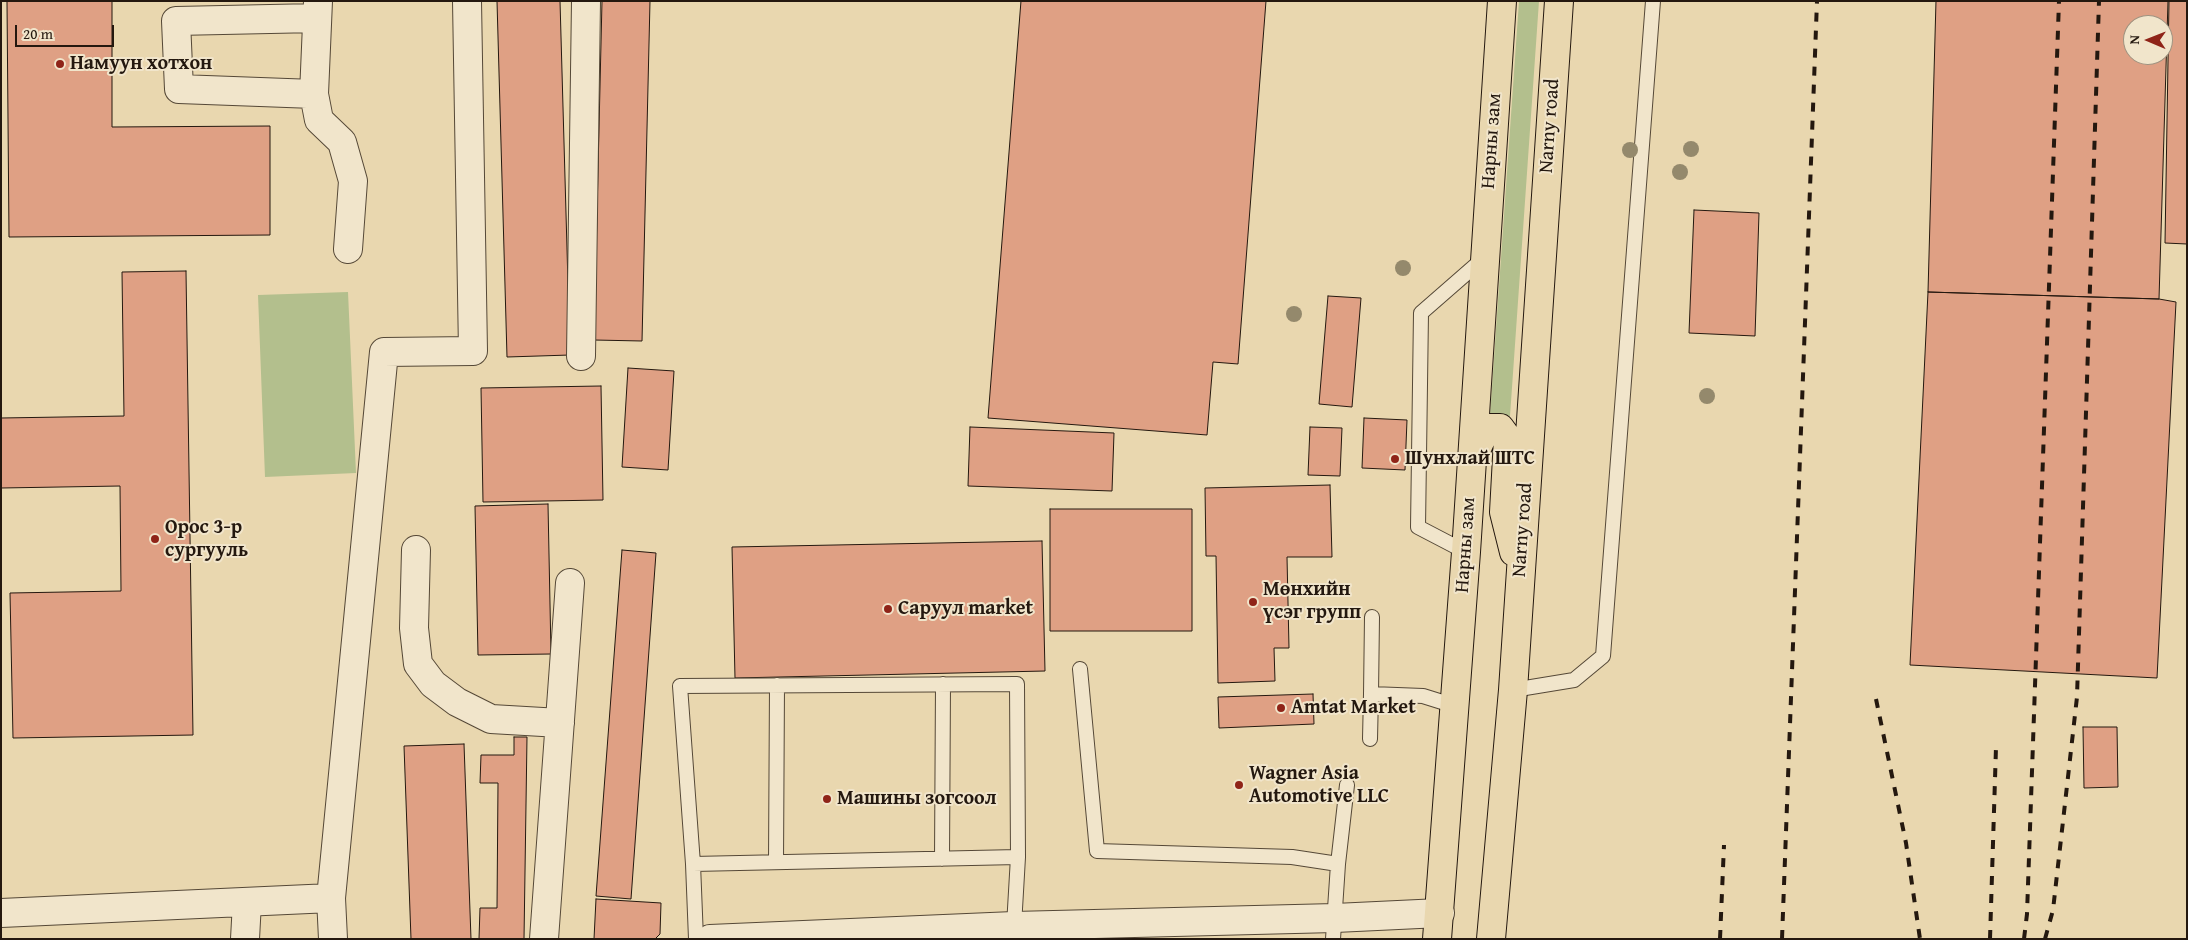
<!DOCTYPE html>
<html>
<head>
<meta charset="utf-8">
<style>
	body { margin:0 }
	#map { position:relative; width:2188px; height:940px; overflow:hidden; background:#e9d7af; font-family:"Gentium Book Plus",serif }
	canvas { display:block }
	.frame { position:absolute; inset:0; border:2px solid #24180f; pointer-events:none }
	.north { position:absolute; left:2123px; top:15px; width:50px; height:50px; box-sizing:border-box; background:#f1e5cb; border:1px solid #9f9380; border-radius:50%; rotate:271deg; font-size:14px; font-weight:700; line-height:20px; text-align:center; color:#24180f }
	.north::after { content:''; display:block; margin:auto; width:18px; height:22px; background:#8f2418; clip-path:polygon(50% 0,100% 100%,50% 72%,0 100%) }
	.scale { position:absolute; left:15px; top:25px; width:99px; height:22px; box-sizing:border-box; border:2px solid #24180f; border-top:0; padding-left:6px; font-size:15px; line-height:18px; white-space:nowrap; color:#24180f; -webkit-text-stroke:4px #f1e5cb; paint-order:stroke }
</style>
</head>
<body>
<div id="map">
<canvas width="2188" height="940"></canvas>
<div class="frame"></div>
<div class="north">N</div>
<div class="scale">20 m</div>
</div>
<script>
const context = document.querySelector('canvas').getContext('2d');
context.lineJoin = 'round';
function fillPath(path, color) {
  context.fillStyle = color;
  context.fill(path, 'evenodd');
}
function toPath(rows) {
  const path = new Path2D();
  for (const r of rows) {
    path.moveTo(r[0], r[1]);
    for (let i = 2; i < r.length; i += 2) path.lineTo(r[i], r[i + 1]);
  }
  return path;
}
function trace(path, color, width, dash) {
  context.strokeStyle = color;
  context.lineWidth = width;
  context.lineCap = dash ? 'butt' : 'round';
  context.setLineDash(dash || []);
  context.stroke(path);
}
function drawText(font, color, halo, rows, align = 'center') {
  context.font = font + ' "Gentium Book Plus",serif';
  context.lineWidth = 4;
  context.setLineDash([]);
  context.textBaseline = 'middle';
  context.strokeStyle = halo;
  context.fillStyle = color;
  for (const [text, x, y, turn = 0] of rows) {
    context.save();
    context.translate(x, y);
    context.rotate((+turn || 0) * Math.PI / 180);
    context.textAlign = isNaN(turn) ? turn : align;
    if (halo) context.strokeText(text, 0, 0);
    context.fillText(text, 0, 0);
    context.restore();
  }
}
const green = toPath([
	[1519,1,1539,1,1510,416,1490,415],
	[348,292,356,473,265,477,258,295]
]);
const building = toPath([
	[7,1,112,1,112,127,270,126,270,235,9,237,7,1],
	[497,1,560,1,570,355,507,357,497,1],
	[602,1,650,1,642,341,594,340,602,1],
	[1021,1,1266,1,1238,364,1213,362,1207,435,988,418,1021,1],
	[1936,1,2168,1,2159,299,1928,292,1936,1],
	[2133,25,2163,25,2163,55,2133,55,2133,25],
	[2169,1,2187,1,2187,244,2165,243,2169,1],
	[1694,210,1759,213,1755,336,1689,333,1694,210],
	[186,271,193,735,13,738,10,593,121,591,120,486,1,488,1,418,124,416,122,272,186,271],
	[1928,292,2159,299,2176,302,2157,678,1910,665,1928,292],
	[1328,296,1361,298,1352,407,1319,404,1328,296],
	[628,368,674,371,668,470,622,467,628,368],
	[601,386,603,500,483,502,481,388,601,386],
	[1364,418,1407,420,1405,470,1362,468,1364,418],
	[970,427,1114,433,1112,491,968,486,970,427],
	[1310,427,1342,428,1340,476,1308,475,1310,427],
	[1330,485,1332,557,1287,557,1289,648,1274,648,1275,681,1218,683,1216,556,1206,556,1205,488,1330,485],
	[548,504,551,654,478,655,475,506,548,504],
	[1050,509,1192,509,1192,631,1050,631,1050,509],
	[1042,541,1045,671,735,678,732,547,1042,541],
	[622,550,656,553,631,899,596,896,622,550],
	[1313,694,1314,724,1219,728,1218,697,1313,694],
	[2083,727,2117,727,2118,787,2084,788,2083,727],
	[514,737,527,737,524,939,479,939,480,908,497,908,498,783,480,783,481,755,514,755,514,737],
	[464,744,471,939,411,939,404,746,464,744],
	[596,899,661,903,660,934,655,939,594,939,596,899]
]);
const lane = toPath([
	[1466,552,1418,527,1421,313,1484,258],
	[1372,617,1371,694,1423,696,1455,706],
	[1080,669,1097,851,1292,857,1338,864,1333,939],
	[1513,690,1574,680,1603,656,1653,1],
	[1370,739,1371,694],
	[942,859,943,684],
	[776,862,777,685],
	[693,864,1018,857],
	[1338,864,1347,785],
	[696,939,693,864,680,686,1017,684,1018,857,1014,926]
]);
const street = toPath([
	[318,1,314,94,319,120,342,142,353,181,348,249],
	[314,94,179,89,176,21,317,18],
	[581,356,586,1],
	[416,550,414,628,418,664,433,684,457,702,491,719,560,723],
	[331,898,333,939],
	[1,913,331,898,384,352,473,351,467,1],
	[245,939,247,902],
	[544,939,570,583],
	[710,939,1014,926,1335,918,1440,913]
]);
const primary = toPath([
	[1473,457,1482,437,1488,428,1500,428,1508,439,1504,512,1514,552],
	[1437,939,1466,552,1502,1],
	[1491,939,1513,690,1559,1]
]);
const rail = toPath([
	[1876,699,1906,843,1920,939],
	[1720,939,1724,845],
	[1782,939,1817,1],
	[1990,939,1996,747],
	[2024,939,2027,914,2059,1],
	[2045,939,2053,910,2077,697,2099,1]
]);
const trees = [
	[1691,149],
	[1630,150],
	[1680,172],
	[1403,268],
	[1294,314],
	[1707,396]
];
const markers = [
	[60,64,5,"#8f2418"],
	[1395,459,5,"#8f2418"],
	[155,539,5,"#8f2418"],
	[1253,602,5,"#8f2418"],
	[888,609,5,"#8f2418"],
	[1281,708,5,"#8f2418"],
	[1239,785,5,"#8f2418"],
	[827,799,5,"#8f2418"]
];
const poiNames = [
	["Намуун хотхон",70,64],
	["Шунхлай ШТС",1405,459],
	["Орос 3-р",165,528],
	["сургууль",165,551],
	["Мөнхийн",1263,590],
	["үсэг групп",1263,613],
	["Саруул market",898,609],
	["Amtat Market",1291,708],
	["Wagner Asia",1249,774],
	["Automotive LLC",1249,797],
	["Машины зогсоол",837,799]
];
const streetNames = [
	["Narny road",1550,126,-86],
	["Нарны зам",1492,141,-86],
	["Narny road",1523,530,-86],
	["Нарны зам",1466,545,-86]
];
fillPath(green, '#b3bf8d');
fillPath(building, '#dfa084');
trace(building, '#24180f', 1);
trace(lane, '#554837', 16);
trace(street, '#554837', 30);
trace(primary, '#24180f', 30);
trace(lane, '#f1e5cb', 14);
trace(street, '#f1e5cb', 28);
trace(primary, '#e9d7af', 28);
trace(rail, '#24180f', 4, [9, 9]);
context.fillStyle = '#94896c';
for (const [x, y] of trees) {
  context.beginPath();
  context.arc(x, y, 8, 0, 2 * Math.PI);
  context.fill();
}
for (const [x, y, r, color] of markers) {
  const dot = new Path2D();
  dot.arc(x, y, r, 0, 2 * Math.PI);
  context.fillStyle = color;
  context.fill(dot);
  trace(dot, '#f1e5cb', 2);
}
drawText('bold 20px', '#24180f', '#f1e5cb', poiNames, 'left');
drawText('20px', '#24180f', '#f1e5cb', streetNames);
</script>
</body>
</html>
